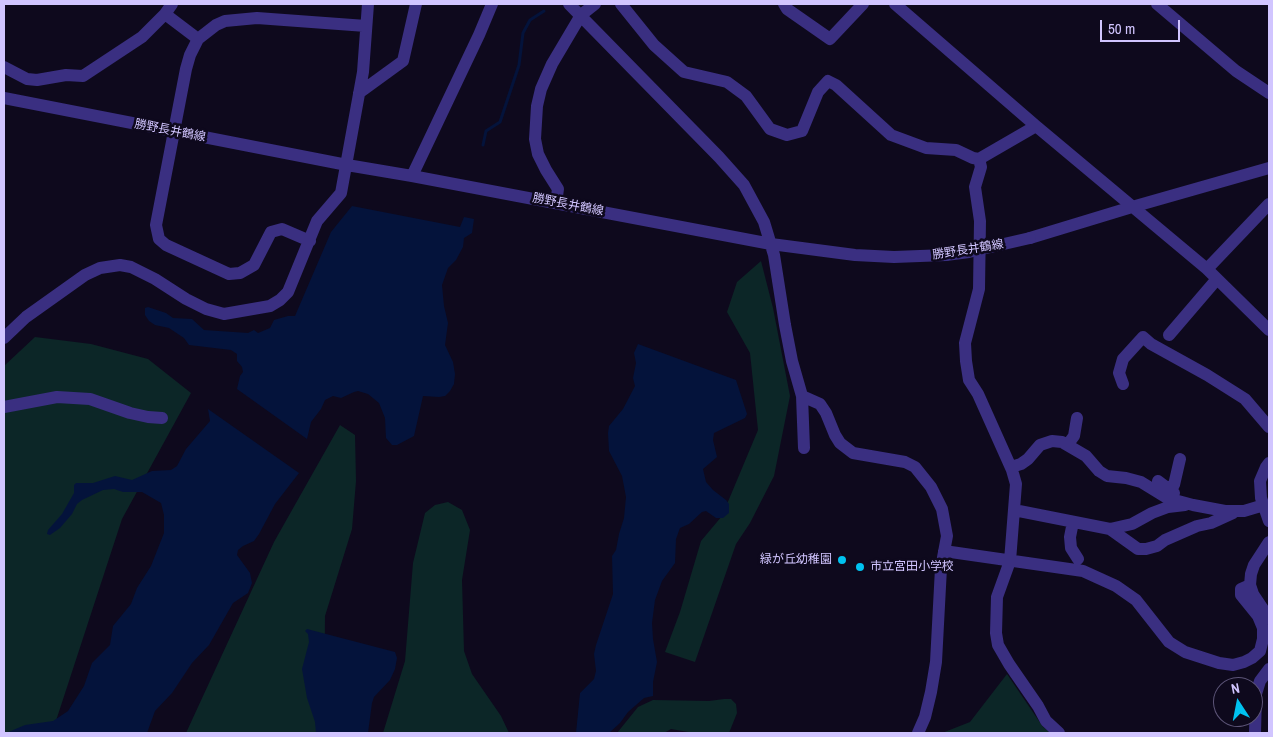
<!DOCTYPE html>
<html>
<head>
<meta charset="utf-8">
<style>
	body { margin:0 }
	#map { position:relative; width:1273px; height:737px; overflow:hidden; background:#0e091d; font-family:"Archivo Narrow",sans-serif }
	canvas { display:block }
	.frame { position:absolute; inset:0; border:5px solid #d1c5ff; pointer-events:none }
	.north { position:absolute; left:1213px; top:677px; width:50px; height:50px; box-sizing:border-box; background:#0e091d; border:1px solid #5c5477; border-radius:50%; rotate:349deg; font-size:14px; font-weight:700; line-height:20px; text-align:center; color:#d1c5ff }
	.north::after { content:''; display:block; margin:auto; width:18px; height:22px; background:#00c2f0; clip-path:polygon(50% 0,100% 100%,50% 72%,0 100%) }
	.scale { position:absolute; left:1100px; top:20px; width:80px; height:22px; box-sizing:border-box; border:2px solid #d1c5ff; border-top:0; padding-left:6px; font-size:15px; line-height:18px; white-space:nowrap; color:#d1c5ff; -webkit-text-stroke:4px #0e091d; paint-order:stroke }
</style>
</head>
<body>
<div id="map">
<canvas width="1273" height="737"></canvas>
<div class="frame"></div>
<div class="north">N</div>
<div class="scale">50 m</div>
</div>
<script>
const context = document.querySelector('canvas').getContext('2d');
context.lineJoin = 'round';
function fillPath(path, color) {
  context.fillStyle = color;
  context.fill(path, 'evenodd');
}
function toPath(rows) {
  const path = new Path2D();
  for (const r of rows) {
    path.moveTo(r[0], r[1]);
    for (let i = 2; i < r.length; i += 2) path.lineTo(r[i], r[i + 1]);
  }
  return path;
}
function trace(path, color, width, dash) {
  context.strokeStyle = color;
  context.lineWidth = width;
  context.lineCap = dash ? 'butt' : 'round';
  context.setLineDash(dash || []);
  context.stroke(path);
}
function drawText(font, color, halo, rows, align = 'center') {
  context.font = font + ' "Archivo Narrow","Noto Sans JP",sans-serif';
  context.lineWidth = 5;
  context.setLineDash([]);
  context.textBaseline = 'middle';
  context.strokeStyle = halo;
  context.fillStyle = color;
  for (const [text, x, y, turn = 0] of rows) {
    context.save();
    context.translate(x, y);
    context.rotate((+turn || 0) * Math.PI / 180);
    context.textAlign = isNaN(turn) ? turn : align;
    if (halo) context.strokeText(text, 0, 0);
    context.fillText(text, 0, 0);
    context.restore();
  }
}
const green = toPath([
	[761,261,773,308,790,396,774,476,750,523,736,544,695,662,665,652,680,612,701,541,722,516,758,430,750,353,727,312,737,282],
	[35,337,91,344,148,359,191,393,122,519,52,733,4,733,4,366],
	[340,425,355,435,356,481,352,529,325,616,324,719,328,733,186,733,274,542],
	[448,502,462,510,470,530,462,580,464,651,472,674,501,716,509,733,383,733,405,661,413,563,425,513,435,505],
	[1007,674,1043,727,1051,733,942,733,970,722],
	[724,699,731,699,736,704,737,713,729,733,694,733,671,729,664,733,617,733,638,707,653,700,709,701]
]);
const water = toPath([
	[352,206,460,227,464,217,474,219,472,233,464,238,463,247,456,260,448,268,442,285,444,306,448,323,445,345,453,362,455,374,454,384,450,391,445,396,439,397,423,396,414,436,397,445,392,445,386,438,385,418,379,403,368,394,358,391,354,392,341,398,333,396,325,400,321,409,311,422,307,439,237,389,240,376,243,372,242,367,237,361,237,354,231,350,189,345,184,338,169,328,155,325,149,321,145,315,145,308,148,307,166,313,173,318,192,319,204,330,248,333,254,330,258,333,270,328,274,320,288,316,295,316,331,232],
	[638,344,736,380,747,414,745,418,714,433,713,440,717,457,703,469,706,482,713,490,726,500,729,504,729,513,723,518,716,518,706,511,702,512,689,524,680,528,676,539,675,563,662,581,655,600,652,623,653,639,657,662,653,682,653,696,644,698,628,712,620,723,609,733,576,733,580,693,594,679,596,671,594,654,596,645,613,594,612,556,616,550,619,534,624,518,626,497,622,476,609,451,608,433,609,426,623,409,635,386,633,378,636,363,634,353],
	[208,409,299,473,275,504,259,534,254,541,243,546,238,550,237,555,250,573,252,583,248,593,233,603,209,645,192,663,172,693,155,711,147,733,6,733,25,725,53,721,68,711,84,686,92,663,110,645,113,626,131,604,137,588,151,566,164,533,164,515,161,503,142,492,123,492,114,489,103,490,82,500,77,504,72,514,60,528,50,535,47,534,48,530,62,514,74,493,74,485,76,483,93,483,115,476,132,480,152,471,171,470,177,466,186,449,210,421],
	[307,629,395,652,397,658,395,669,390,680,374,697,372,703,368,733,316,733,315,722,307,698,302,669,309,642,308,634,305,631]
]);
const stream = toPath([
	[483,145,486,131,500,122,519,65,523,33,530,20,544,11]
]);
const minor = toPath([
	[569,4,719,157,744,185,764,222,774,255,785,325,792,361,802,396,804,448],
	[621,4,654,45,684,72,727,82,746,96,770,129,787,135,802,131,818,92,828,81,836,85,891,135,926,148,956,150,973,158,979,159,1036,126],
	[784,4,787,9,830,39,863,4],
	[895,4,1036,126,1207,269,1269,330],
	[1157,4,1236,71,1269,93],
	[165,14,198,39],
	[4,67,27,79,37,80,66,75,83,76,142,37,165,14,172,4],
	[359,93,403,61,416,4],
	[4,98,347,165,412,176,771,244,855,255,894,257,946,255],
	[979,159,981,167,975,187,980,221,979,289,965,343,966,361,969,380,978,394,1012,470,1016,484,1010,561,997,597,996,633,998,645,1009,664,1038,706,1046,721,1059,733],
	[412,176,479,35,492,4],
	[556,203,558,189,546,170,538,154,535,139,537,106,541,89,552,64,581,15,595,4],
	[1030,238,1132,207,1269,168],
	[310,241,282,229,271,232,254,265,240,273,229,274,166,245,159,239,156,225,186,69,190,55,198,39,216,25,225,21,257,18,366,26],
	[1207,269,1269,204],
	[1169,335,1217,279],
	[4,338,26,317,85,275,100,268,120,265,131,267,155,279,186,299,206,309,224,314,270,306,280,300,288,292,317,221,341,193,363,72,368,4],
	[1123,384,1119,373,1123,359,1143,337,1151,344,1207,375,1245,399,1269,427],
	[802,396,820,404,826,413,835,435,840,443,853,453,905,462,915,467,931,487,942,509,947,536,941,568,936,662,931,692,925,717,918,733],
	[4,407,57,397,90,399,130,413,148,417,162,418],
	[1068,444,1074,436,1077,418],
	[1269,463,1266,467,1260,481,1261,498,1269,521],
	[1011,467,1021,464,1028,459,1040,445,1052,441,1062,442,1086,456,1099,471,1107,476,1126,478,1141,482,1167,498,1193,505,1225,511,1244,511,1264,505],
	[1158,481,1174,493],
	[1167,488,1174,485,1180,459],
	[1014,510,1110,529,1132,524,1152,513,1168,507,1185,505],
	[1073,522,1070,537,1071,548,1078,559],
	[1110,529,1138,549,1146,549,1157,546,1165,540,1197,526,1211,523,1233,513],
	[1269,542,1254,565,1251,574,1250,585,1253,594,1269,618],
	[944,551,1083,571,1116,586,1136,600,1169,642,1185,652,1219,663,1233,665,1244,662,1252,658,1260,651,1263,639,1263,628,1258,616,1241,595,1241,589,1250,585],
	[1255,733,1256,694,1260,681,1269,669]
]);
const minorBridge = toPath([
	[946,255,969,252,1030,238]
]);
const markers = [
	[842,560,5,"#00c2f0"],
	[860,567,5,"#00c2f0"]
];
const streetNames = [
	["勝野長井鶴線",170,131,11],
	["勝野長井鶴線",568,205,11],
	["勝野長井鶴線",968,250,-9]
];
const poiNames = [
	["緑が丘幼稚園",832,560],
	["市立宮田小学校",870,567,"left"]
];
fillPath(green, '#0c2627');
fillPath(water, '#04133b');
trace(stream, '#04133b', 3);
trace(minor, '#3a2f81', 12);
trace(minorBridge, '#3a2f81', 12);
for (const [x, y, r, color] of markers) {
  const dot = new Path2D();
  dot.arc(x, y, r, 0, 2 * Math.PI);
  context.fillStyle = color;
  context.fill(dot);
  trace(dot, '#0e091d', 2);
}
drawText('12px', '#d1c5ff', '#0e091d', streetNames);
drawText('12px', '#d1c5ff', '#0e091d', poiNames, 'right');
</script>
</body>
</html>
